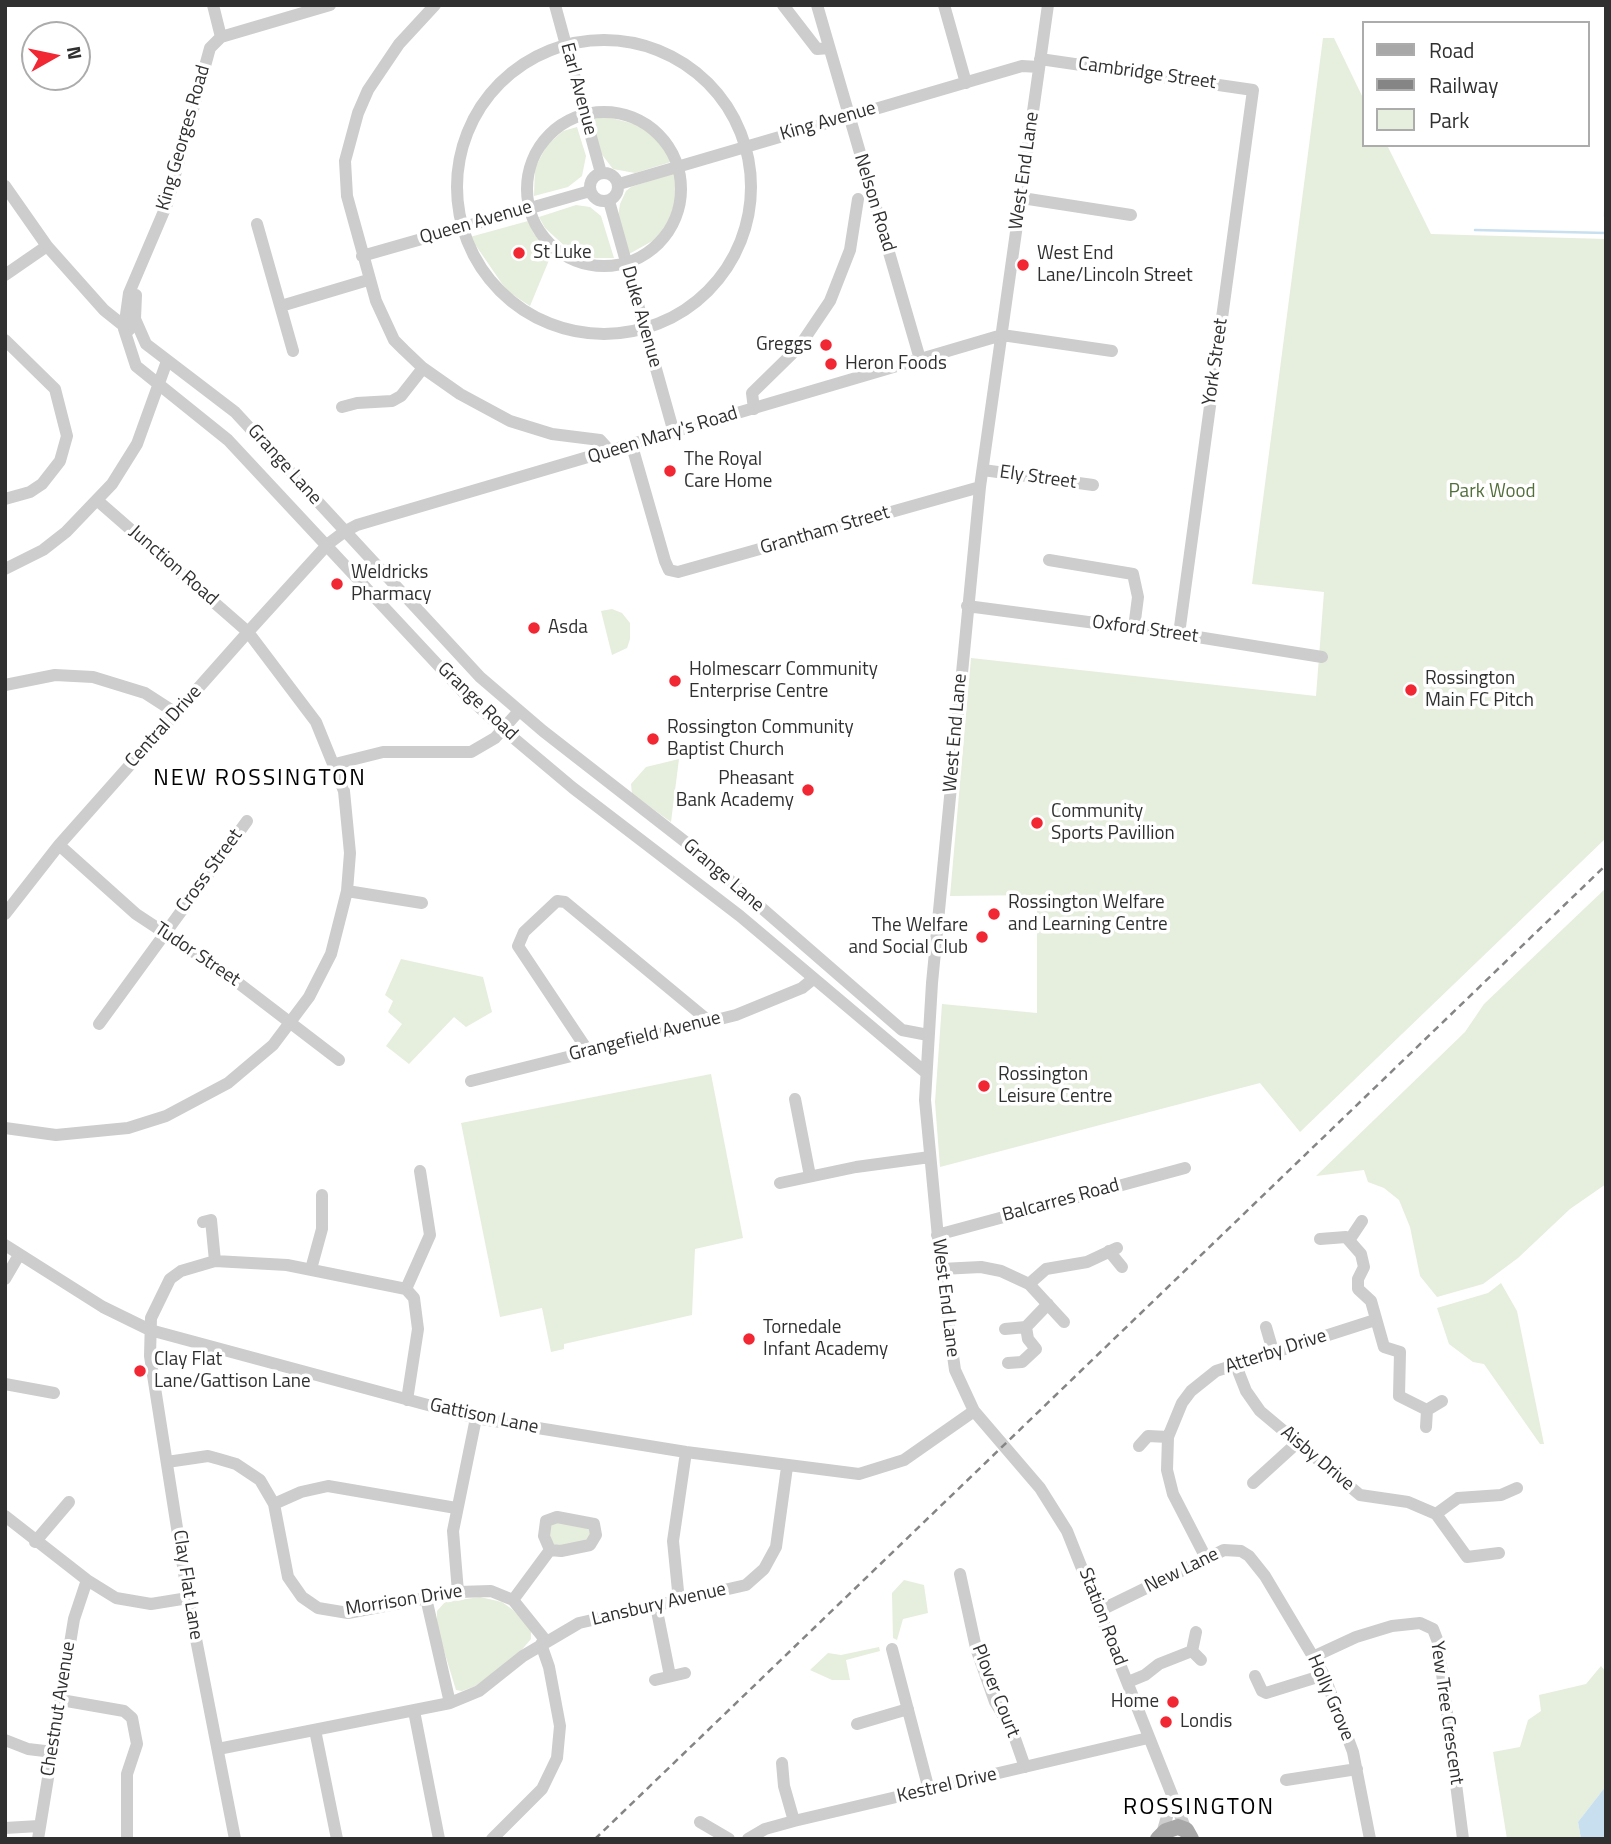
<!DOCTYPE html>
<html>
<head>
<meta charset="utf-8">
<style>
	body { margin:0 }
	#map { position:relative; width:1611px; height:1844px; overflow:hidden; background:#fff; font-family:"Titillium Web",sans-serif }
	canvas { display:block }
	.frame { position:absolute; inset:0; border:7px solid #303030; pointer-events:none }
	.legend { position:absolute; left:1362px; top:21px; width:228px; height:126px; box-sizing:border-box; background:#fff; border:2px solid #acacac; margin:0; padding:9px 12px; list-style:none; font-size:21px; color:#303030 }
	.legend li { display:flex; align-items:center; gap:14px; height:35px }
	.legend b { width:35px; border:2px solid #acacac }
	.north { position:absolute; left:21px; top:21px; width:70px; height:70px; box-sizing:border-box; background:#fff; border:2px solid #acacac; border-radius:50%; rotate:81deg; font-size:19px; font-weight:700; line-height:28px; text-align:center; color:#303030 }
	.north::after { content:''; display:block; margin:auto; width:24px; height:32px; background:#f12733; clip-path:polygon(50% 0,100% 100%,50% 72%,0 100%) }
</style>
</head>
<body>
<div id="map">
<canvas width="1611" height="1844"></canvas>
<div class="frame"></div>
<ul class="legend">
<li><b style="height:9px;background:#a8a8a8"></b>Road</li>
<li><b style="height:9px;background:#858585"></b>Railway</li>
<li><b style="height:19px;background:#e6eedd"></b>Park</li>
</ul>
<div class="north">N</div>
</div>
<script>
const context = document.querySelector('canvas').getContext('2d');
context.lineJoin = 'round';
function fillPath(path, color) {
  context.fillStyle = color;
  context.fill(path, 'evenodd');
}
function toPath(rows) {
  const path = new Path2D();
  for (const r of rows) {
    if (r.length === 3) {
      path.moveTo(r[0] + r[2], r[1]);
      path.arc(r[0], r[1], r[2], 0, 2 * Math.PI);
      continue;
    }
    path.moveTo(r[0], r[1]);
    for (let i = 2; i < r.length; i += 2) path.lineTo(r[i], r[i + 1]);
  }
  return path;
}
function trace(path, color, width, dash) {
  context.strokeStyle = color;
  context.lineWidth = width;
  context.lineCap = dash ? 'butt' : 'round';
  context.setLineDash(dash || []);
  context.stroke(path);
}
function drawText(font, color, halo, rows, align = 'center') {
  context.font = font + ' "Titillium Web",sans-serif';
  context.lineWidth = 7;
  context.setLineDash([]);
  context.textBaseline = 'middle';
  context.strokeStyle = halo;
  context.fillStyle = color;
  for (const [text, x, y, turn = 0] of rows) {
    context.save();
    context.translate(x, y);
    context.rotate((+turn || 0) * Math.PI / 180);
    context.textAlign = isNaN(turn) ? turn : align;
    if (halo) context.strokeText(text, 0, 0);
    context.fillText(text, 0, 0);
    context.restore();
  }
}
const green = toPath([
	[1323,38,1334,38,1364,100,1364,145,1387,145,1431,234,1606,239,1606,838,1300,1132,1260,1083,940,1167,935,1102,942,1004,1037,1013,1037,895,950,896,971,658,1316,696,1324,592,1252,584],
	[604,116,642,126,660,141,671,162,635,173,613,169,600,152,592,117],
	[577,127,586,156,582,176,568,187,534,196,535,168,547,145,563,131],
	[676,172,677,192,671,217,656,239,629,254,618,217,620,204,626,191,631,187],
	[576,205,590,207,601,216,614,258,595,258,568,249,545,228,539,217],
	[528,221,534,234,552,253,530,306,507,291,470,237],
	[612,609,622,613,630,623,630,639,627,648,612,655,601,611],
	[679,759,671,822,632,794,631,784,646,767],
	[1606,888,1606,1184,1570,1209,1518,1258,1483,1284,1437,1297,1420,1276,1410,1227,1399,1200,1384,1188,1368,1182,1364,1170,1316,1176,1465,1032,1484,1004],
	[401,959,483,977,492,1012,466,1027,454,1017,409,1064,386,1046,402,1024,388,1012,393,1001,385,995],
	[711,1074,743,1238,695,1249,692,1315,564,1344,564,1349,551,1352,542,1308,500,1317,461,1123],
	[1501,1283,1517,1311,1544,1444,1540,1444,1484,1364,1473,1362,1449,1344,1437,1308,1488,1293],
	[546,1521,590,1521,593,1541,555,1552],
	[904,1580,924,1585,928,1613,903,1619,897,1640,893,1638,892,1593],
	[480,1597,502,1602,513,1610,531,1630,531,1639,519,1653,476,1686,462,1691,456,1690,437,1628,437,1611,445,1602],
	[879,1647,880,1651,846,1660,850,1680,832,1680,810,1670,828,1653,841,1655],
	[1601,1666,1606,1672,1606,1786,1578,1822,1581,1839,1507,1839,1493,1752,1520,1747,1528,1720,1541,1711,1539,1695,1586,1684]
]);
const water = toPath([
	[1606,1786,1606,1839,1581,1839,1578,1822]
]);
const stream = toPath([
	[1605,216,1606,185],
	[1475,230,1606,233]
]);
const minor = toPath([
	[213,5,221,37],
	[330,5,221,37,210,48,167,204,129,293,124,329,136,366,228,440,464,693,504,730,573,788,740,916,925,1072],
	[435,5,399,44,368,90,358,113,345,161,347,196,376,301,394,340,404,350,423,368,460,394,510,421,552,434,600,440,611,452],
	[555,5,601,173],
	[783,5,817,49,829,48],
	[817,5,920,359],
	[944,5,966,83],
	[1048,5,980,487,932,983,925,1100,941,1269,955,1370,974,1411,1040,1488,1067,1531,1186,1830],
	[604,187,147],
	[1040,59,1253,90,1179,634],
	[604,189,77],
	[604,187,14],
	[619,184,1022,66,1039,67],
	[5,186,47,246,104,310,129,330],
	[1022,198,1131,215],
	[609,201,674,433],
	[257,224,293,351],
	[362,256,590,191],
	[5,275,47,246],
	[136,295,135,319,146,344,235,412,480,677,543,731,688,844,902,1030,928,1035],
	[281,306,368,280],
	[5,340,55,389,67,436,60,461,42,484,30,492,5,499],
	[342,407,357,403,392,401,401,396,423,368],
	[754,409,752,393,799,347,830,301,850,250,858,199],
	[632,446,665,561,669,570,678,572,980,487],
	[983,470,1093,485],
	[1049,560,1133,574,1138,597,1134,628],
	[5,569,43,550,66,532,112,484,137,444,167,361],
	[967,606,1179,634,1322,657],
	[5,685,55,675,93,677,145,693,176,713],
	[335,764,383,752,471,752,495,738,519,711],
	[59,845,136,914,224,972,339,1060],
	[347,891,422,903],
	[5,914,59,845,248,632,328,544,344,532,357,525,1002,335,1112,351],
	[99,1024,247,821],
	[588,1051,518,946,524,932,557,901,565,902,710,1022],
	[471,1081,736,1015,802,988,813,979],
	[795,1099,810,1176],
	[5,1128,56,1135,128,1128,166,1116,228,1083,273,1045,309,997,331,954,347,891,350,853,344,791,316,722,248,632,98,501],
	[780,1183,856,1167,930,1157],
	[203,1222,211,1220,215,1261],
	[937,1235,1185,1168],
	[1320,1239,1346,1237,1361,1254,1364,1267,1358,1279,1358,1289,1371,1301,1384,1347,1400,1352,1399,1396,1427,1410],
	[1350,1239,1362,1221],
	[5,1245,103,1307,150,1330,476,1418,686,1452,859,1474,904,1460,974,1411],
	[1109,1251,1122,1267],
	[311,1269,322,1229,322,1195],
	[941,1269,981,1267,1001,1271,1029,1284,1064,1322],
	[5,1279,19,1255],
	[1029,1284,1046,1269,1087,1262,1117,1248],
	[406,1289,430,1235,420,1171],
	[1026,1327,1048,1304],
	[1266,1327,1273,1351],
	[1005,1329,1026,1327,1028,1339,1036,1349,1022,1362,1008,1363],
	[1235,1363,1246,1391,1260,1411,1360,1495,1408,1502,1436,1514,1458,1498,1501,1495,1517,1488],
	[5,1384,54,1393],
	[1426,1427,1427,1410,1442,1401],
	[1139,1446,1148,1436,1168,1437],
	[167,1462,208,1456,219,1459,236,1464,260,1480,274,1504,288,1577,302,1597,318,1608,348,1613,458,1592,491,1591,513,1600,546,1641],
	[1253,1483,1297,1443],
	[274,1504,301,1492,328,1486,456,1508],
	[1436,1514,1467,1557,1499,1553],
	[5,1516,87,1580,116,1598,151,1604,188,1598],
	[35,1542,69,1502],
	[1206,1558,1173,1494,1167,1470,1168,1437,1182,1403,1191,1391,1216,1371,1375,1320],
	[960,1574,976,1648,995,1702,1012,1730,1025,1767],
	[458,1592,453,1531,476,1418],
	[426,1598,450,1703],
	[513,1600,550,1550,544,1536,546,1521,557,1517,594,1524,596,1535,590,1545,561,1551,550,1550],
	[679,1601,673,1541,686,1452],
	[656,1606,670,1676],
	[1101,1610,1224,1550,1241,1551,1249,1556,1265,1576,1324,1675,1353,1752,1370,1839],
	[892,1649,929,1790],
	[1192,1651,1196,1632],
	[1315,1656,1356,1637,1392,1626,1420,1623,1433,1629,1438,1642,1463,1839],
	[1255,1676,1262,1691,1266,1693,1324,1675],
	[655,1680,685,1673],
	[1128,1682,1145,1675,1159,1664,1192,1651,1201,1660],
	[61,1700,124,1711,132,1718,137,1744,127,1774,127,1839],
	[414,1711,439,1839],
	[857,1724,908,1709],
	[315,1730,337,1839],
	[5,1740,28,1749,53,1752],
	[218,1749,450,1703,479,1691,523,1656,579,1623,746,1585,764,1569,776,1547,787,1467],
	[782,1763,784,1786,794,1821],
	[1286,1780,1357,1769],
	[700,1822,729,1839],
	[5,1828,39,1826],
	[1162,1834,1172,1799],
	[38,1839,74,1619,87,1580],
	[235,1839,188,1598,150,1356,151,1318,170,1279,181,1271,215,1261,287,1265,406,1289,414,1298,418,1329,407,1400],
	[492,1839,542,1789,557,1758,560,1726,549,1667,541,1644],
	[748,1839,765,1829,794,1821,1148,1738]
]);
const major = toPath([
	[1158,1839,1166,1831,1178,1827,1186,1830,1191,1839]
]);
const rail = toPath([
	[595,1839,1606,865]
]);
const markers = [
	[519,253,7,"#f12733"],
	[1023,265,7,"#f12733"],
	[826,345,7,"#f12733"],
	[831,364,7,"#f12733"],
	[670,471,7,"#f12733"],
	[337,584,7,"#f12733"],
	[534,628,7,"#f12733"],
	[675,681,7,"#f12733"],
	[1411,690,7,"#f12733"],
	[653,739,7,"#f12733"],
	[808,790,7,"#f12733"],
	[1037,823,7,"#f12733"],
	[994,914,7,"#f12733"],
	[982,937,7,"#f12733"],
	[984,1086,7,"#f12733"],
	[749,1339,7,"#f12733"],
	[140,1371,7,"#f12733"],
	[1173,1702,7,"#f12733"],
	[1166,1722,7,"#f12733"]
];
const streetNames = [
	["Cambridge Street",1147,74,8],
	["Earl Avenue",578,89,75],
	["King Avenue",828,122,-16],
	["King Georges Road",184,138,-74],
	["West End Lane",1025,171,-82],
	["Nelson Road",874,203,73],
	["Queen Avenue",476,223,-16],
	["Duke Avenue",641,317,74],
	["York Street",1216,362,-82],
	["Queen Mary's Road",663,436,-17],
	["Grange Lane",284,465,48],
	["Ely Street",1038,478,8],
	["Grantham Street",825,531,-16],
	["Junction Road",173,566,41],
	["Oxford Street",1145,630,8],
	["Grange Road",477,702,44],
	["Central Drive",164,727,-48],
	["West End Lane",956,733,-85],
	["Cross Street",210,871,-54],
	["Grange Lane",723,876,41],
	["Tudor Street",197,955,34],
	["Grangefield Avenue",645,1037,-14],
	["Balcarres Road",1061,1201,-15],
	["West End Lane",945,1298,83],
	["Atterby Drive",1276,1352,-18],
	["Gattison Lane",484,1417,12],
	["Aisby Drive",1317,1459,40],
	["New Lane",1182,1571,-26],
	["Clay Flat Lane",187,1585,81],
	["Morrison Drive",404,1601,-9],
	["Lansbury Avenue",659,1605,-13],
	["Station Road",1102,1617,69],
	["Plover Court",995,1691,68],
	["Holly Grove",1330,1698,67],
	["Chestnut Avenue",59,1709,-81],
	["Yew Tree Crescent",1446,1713,82],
	["Kestrel Drive",947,1786,-13]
];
const poiNames = [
	["St Luke",533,253],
	["West End",1037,254],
	["Lane/Lincoln Street",1037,276],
	["Greggs",812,345,"right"],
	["Heron Foods",845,364],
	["The Royal",684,460],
	["Care Home",684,482],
	["Weldricks",351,573],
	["Pharmacy",351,595],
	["Asda",548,628],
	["Holmescarr Community",689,670],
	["Enterprise Centre",689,692],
	["Rossington",1425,679],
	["Main FC Pitch",1425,701],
	["Rossington Community",667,728],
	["Baptist Church",667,750],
	["Pheasant",794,779,"right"],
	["Bank Academy",794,801,"right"],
	["Community",1051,812],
	["Sports Pavillion",1051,834],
	["Rossington Welfare",1008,903],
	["and Learning Centre",1008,925],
	["The Welfare",968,926,"right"],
	["and Social Club",968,948,"right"],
	["Rossington",998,1075],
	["Leisure Centre",998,1097],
	["Tornedale",763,1328],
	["Infant Academy",763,1350],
	["Clay Flat",154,1360],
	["Lane/Gattison Lane",154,1382],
	["Home",1159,1702,"right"],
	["Londis",1180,1722]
];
const parkNames = [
	["Park Wood",1492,492]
];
const quarterNames = [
	["NEW ROSSINGTON",260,779],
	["ROSSINGTON",1199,1808]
];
fillPath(green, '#e6eedd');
fillPath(water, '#c8dfef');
trace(stream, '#c8dfef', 2.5);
trace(minor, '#cdcdcd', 12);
trace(major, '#a8a8a8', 16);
trace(rail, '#858585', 2.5, [7, 5]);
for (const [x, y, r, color] of markers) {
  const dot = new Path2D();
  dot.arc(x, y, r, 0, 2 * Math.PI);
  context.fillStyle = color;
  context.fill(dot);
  trace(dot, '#fff', 2.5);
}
drawText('19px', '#303030', '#fff', streetNames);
drawText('19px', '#303030', '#fff', poiNames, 'left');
drawText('19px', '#526f3a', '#fff', parkNames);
context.letterSpacing = '2px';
drawText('23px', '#000', '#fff', quarterNames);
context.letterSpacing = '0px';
</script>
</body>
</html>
